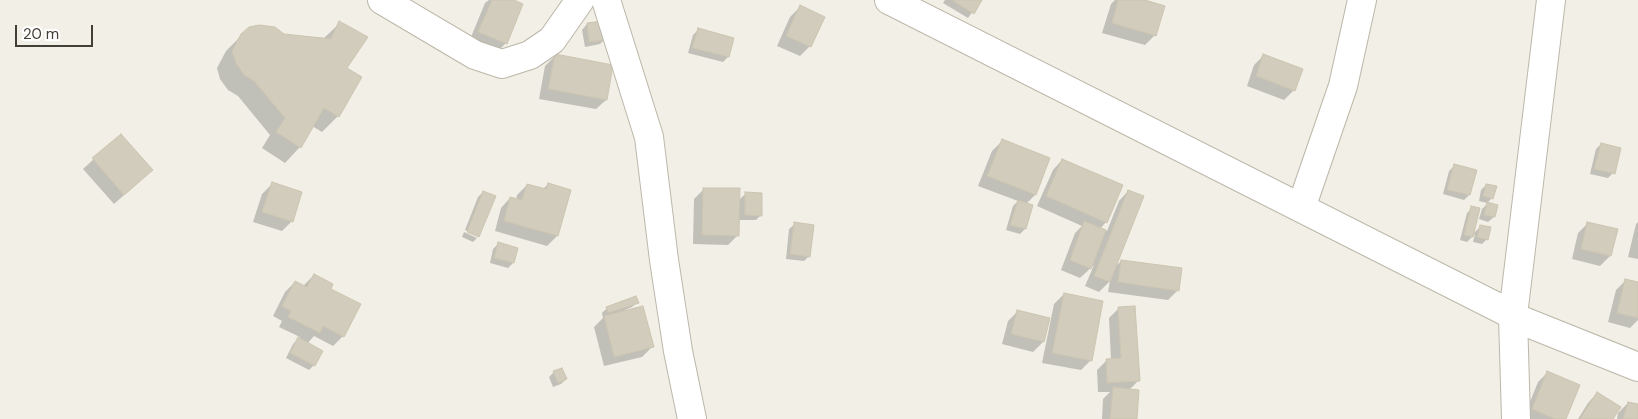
<!DOCTYPE html>
<html>
<head>
<meta charset="utf-8">
<style>
	body { margin:0 }
	#map { position:relative; width:1638px; height:419px; overflow:hidden; background:#f1efe6; font-family:"DM Sans",sans-serif }
	canvas { display:block }
	.scale { position:absolute; left:15px; top:25px; width:78px; height:22px; box-sizing:border-box; border:2px solid #443f36; border-top:0; padding-left:6px; font-size:15px; line-height:18px; white-space:nowrap; color:#443f36; -webkit-text-stroke:4px #fff; paint-order:stroke }
</style>
</head>
<body>
<div id="map">
<canvas width="1638" height="419"></canvas>
<div class="scale">20 m</div>
</div>
<script>
const context = document.querySelector('canvas').getContext('2d');
context.lineJoin = 'round';
function fillPath(path, color) {
  context.fillStyle = color;
  context.fill(path, 'evenodd');
}
function toPath(rows) {
  const path = new Path2D();
  for (const r of rows) {
    path.moveTo(r[0], r[1]);
    for (let i = 2; i < r.length; i += 2) path.lineTo(r[i], r[i + 1]);
  }
  return path;
}
function trace(path, color, width, dash) {
  context.strokeStyle = color;
  context.lineWidth = width;
  context.lineCap = dash ? 'butt' : 'round';
  context.setLineDash(dash || []);
  context.stroke(path);
}
const shadow = toPath([
	[489,0,510,0,506,43,496,53,469,42,485,3],
	[945,0,981,0,968,18,943,3],
	[1115,0,1141,0,1155,35,1145,45,1102,33,1111,4],
	[800,7,810,46,800,56,777,46,790,17],
	[340,23,346,68,361,78,338,116,322,132,312,126,300,147,285,163,262,148,270,135,238,96,228,90,220,79,217,68,226,51,242,35,283,35,324,38],
	[587,24,605,39,600,44,585,47,582,30],
	[698,30,728,57,723,62,688,53,693,35],
	[1264,55,1294,90,1284,100,1247,86,1254,65],
	[555,56,606,100,596,109,539,99,545,66],
	[120,135,141,180,114,204,83,169],
	[1002,141,1035,195,1026,204,1025,229,1020,234,1006,230,1013,206,1018,201,978,186,992,151],
	[1601,144,1613,173,1608,178,1590,174,1596,149],
	[1062,160,1106,222,1100,229,1107,231,1119,201,1128,191,1115,267,1121,261,1178,290,1168,300,1108,292,1110,281,1099,292,1085,286,1094,265,1080,278,1061,270,1075,233,1082,226,1037,206,1053,170],
	[1454,166,1469,195,1464,200,1443,194,1449,171],
	[272,184,292,221,282,231,253,222,262,194],
	[548,184,557,236,547,246,495,231,501,208,510,198,516,200,517,195,527,185,542,190],
	[1486,185,1492,198,1487,203,1479,201,1481,190],
	[704,189,738,201,745,194,761,215,756,220,738,220,738,235,728,245,693,244,694,199],
	[483,192,494,196,478,237,478,235,465,230,478,197],
	[1487,204,1494,217,1488,222,1479,219,1482,209],
	[1472,208,1473,234,1481,226,1487,239,1482,244,1473,242,1475,234,1467,242,1460,240,1467,213],
	[1638,222,1638,259,1628,257,1636,224],
	[1588,223,1616,230,1610,256,1600,266,1572,259,1578,233],
	[795,224,809,256,804,261,786,259,789,229],
	[464,232,477,238,473,242,462,237],
	[498,244,517,249,513,263,508,268,490,263,493,249],
	[314,275,329,289,343,336,333,346,314,336,307,344,314,365,309,370,286,358,293,344,300,337,279,327,282,321,273,316,285,292,295,282,303,286],
	[1626,280,1638,283,1638,320,1630,328,1608,322,1616,290],
	[1064,294,1091,360,1081,370,1042,363,1054,304],
	[637,302,632,307,625,310,625,312,652,347,642,357,604,366,594,327,603,318,602,313,607,308],
	[1119,308,1138,381,1129,390,1136,419,1102,419,1103,399,1110,392,1098,392,1097,370,1107,360,1111,360,1109,318],
	[1018,311,1043,342,1033,352,1002,344,1008,321],
	[554,372,566,379,561,384,553,387,549,377],
	[1548,372,1565,419,1523,419,1538,382],
	[1597,393,1612,419,1578,419,1588,403],
	[1628,403,1638,405,1638,419,1617,419,1618,413]
]);
const building = toPath([
	[492,0,514,0,523,4,507,44,478,32,492,0],
	[952,0,982,0,974,14,952,0],
	[1118,0,1145,0,1165,6,1156,36,1112,23,1118,0],
	[800,5,825,17,811,47,786,36,800,5],
	[339,21,368,37,347,68,362,77,339,117,324,108,301,148,276,132,285,118,254,81,244,75,236,63,232,51,241,34,249,27,259,25,275,27,284,34,331,39,339,21],
	[603,21,606,40,589,42,587,23,603,21],
	[698,28,734,38,729,57,692,48,698,28],
	[555,54,613,65,607,100,548,89,555,54],
	[1263,54,1303,69,1295,91,1256,76,1263,54],
	[121,134,153,170,124,195,92,158,121,134],
	[1002,139,1050,158,1036,195,987,176,1002,139],
	[1601,143,1621,148,1615,174,1594,169,1601,143],
	[1062,159,1123,185,1107,223,1046,196,1062,159],
	[1454,164,1477,170,1470,195,1447,190,1454,164],
	[272,182,302,192,293,222,262,212,272,182],
	[548,183,571,190,558,236,504,221,510,197,522,200,527,184,546,189,548,183],
	[1486,184,1497,186,1493,199,1483,196,1486,184],
	[703,188,740,188,739,236,702,235,703,188],
	[1128,190,1144,196,1110,282,1094,276,1128,190],
	[483,191,496,196,479,237,467,232,483,191],
	[745,192,762,193,762,216,745,215,745,192],
	[1018,200,1033,205,1026,229,1010,225,1018,200],
	[1487,202,1498,205,1495,217,1484,215,1487,202],
	[1471,206,1480,208,1473,237,1464,235,1471,206],
	[1084,221,1106,230,1091,269,1070,260,1084,221],
	[794,222,814,225,810,257,790,254,794,222],
	[1587,222,1618,229,1611,256,1581,249,1587,222],
	[1480,225,1491,227,1488,240,1477,237,1480,225],
	[498,242,518,248,514,263,494,258,498,242],
	[1121,260,1182,268,1179,291,1118,282,1121,260],
	[314,274,333,284,331,289,361,304,344,337,323,326,320,333,288,317,291,311,282,306,295,281,307,287,314,274],
	[1625,279,1638,282,1638,318,1617,313,1625,279],
	[1064,293,1103,301,1092,361,1052,353,1064,293],
	[636,296,639,303,608,313,606,307,636,296],
	[643,306,654,347,614,357,604,316,643,306],
	[1135,306,1140,381,1107,383,1106,359,1121,358,1118,307,1135,306],
	[1017,310,1050,318,1044,342,1011,334,1017,310],
	[298,337,323,351,315,366,290,353,298,337],
	[562,368,567,379,558,383,553,371,562,368],
	[1547,371,1580,385,1566,419,1555,419,1532,409,1547,371],
	[1113,387,1139,390,1137,419,1110,419,1113,387],
	[1597,392,1621,407,1613,419,1580,419,1597,392],
	[1628,402,1638,404,1638,419,1623,419,1628,402]
]);
const minor = toPath([
	[382,0,475,55,502,64,530,55,552,40,580,0],
	[606,0,649,137,664,260,678,351,692,419],
	[889,0,1513,315,1513,317,1638,367],
	[1301,208,1343,86,1362,0],
	[1513,315,1551,0],
	[1513,317,1516,419]
]);
fillPath(shadow, '#0003');
fillPath(building, '#d2ccbc');
trace(building, '#ccc4b0', 1);
trace(minor, '#bcb7a9', 30);
trace(minor, '#fff', 28);
</script>
</body>
</html>
